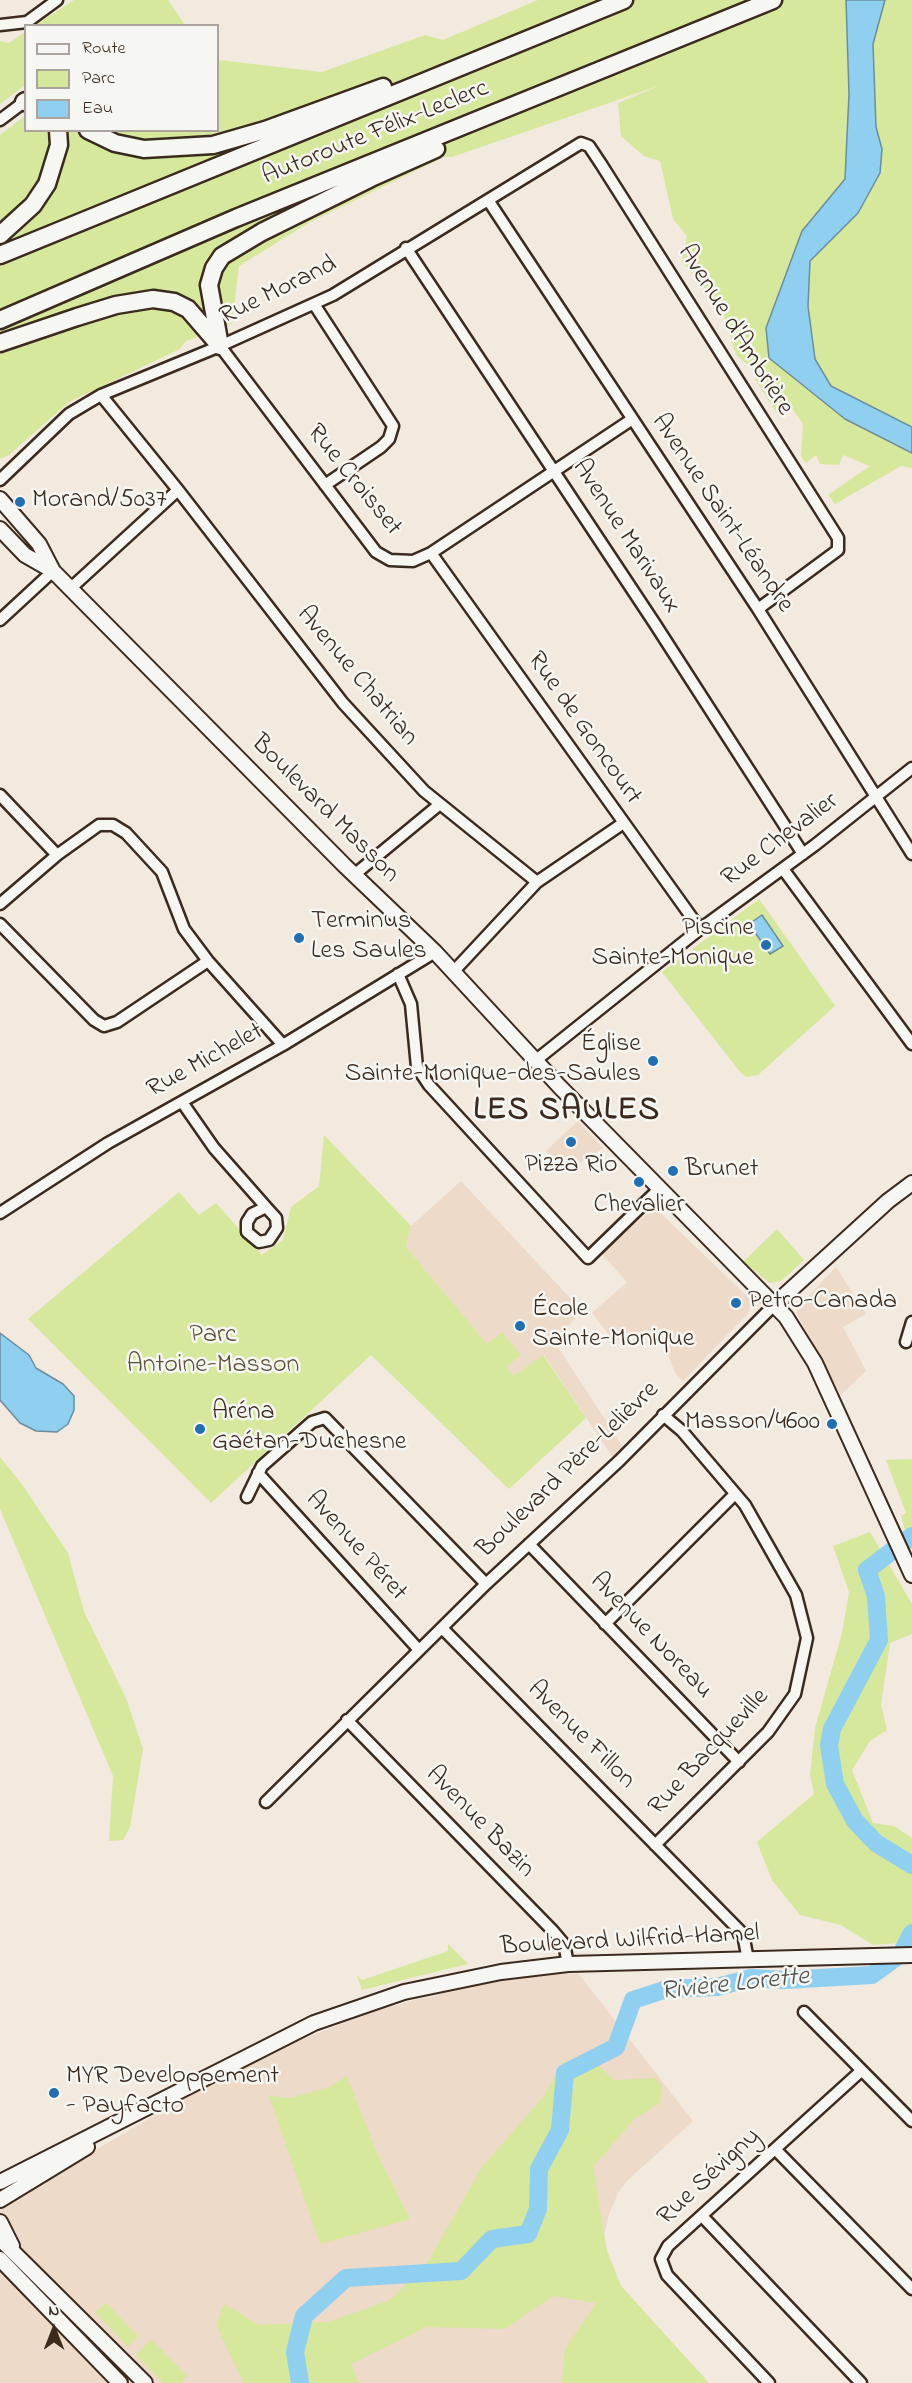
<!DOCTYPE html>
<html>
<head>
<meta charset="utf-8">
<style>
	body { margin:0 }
	#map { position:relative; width:912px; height:2383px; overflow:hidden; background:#f2e9df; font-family:"Indie Flower",sans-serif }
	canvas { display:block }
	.legend { position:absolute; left:24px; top:24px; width:195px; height:108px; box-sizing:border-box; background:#f6f6f2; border:2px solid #aba49d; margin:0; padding:8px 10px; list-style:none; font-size:18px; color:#3b2a1e }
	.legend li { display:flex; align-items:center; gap:12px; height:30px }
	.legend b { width:30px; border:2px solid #aba49d }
	.north { position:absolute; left:24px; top:2299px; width:60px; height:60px; -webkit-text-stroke:4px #f6f6f2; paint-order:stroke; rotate:0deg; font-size:16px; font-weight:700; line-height:24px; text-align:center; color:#3b2a1e }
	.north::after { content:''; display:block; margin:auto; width:21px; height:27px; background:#3b2a1e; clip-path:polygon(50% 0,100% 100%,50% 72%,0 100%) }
</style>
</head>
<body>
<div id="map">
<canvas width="912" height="2383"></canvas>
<ul class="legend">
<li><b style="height:8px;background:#f6f6f2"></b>Route</li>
<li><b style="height:16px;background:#d6e89c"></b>Parc</li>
<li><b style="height:16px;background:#8fcff0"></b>Eau</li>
</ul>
<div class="north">N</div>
</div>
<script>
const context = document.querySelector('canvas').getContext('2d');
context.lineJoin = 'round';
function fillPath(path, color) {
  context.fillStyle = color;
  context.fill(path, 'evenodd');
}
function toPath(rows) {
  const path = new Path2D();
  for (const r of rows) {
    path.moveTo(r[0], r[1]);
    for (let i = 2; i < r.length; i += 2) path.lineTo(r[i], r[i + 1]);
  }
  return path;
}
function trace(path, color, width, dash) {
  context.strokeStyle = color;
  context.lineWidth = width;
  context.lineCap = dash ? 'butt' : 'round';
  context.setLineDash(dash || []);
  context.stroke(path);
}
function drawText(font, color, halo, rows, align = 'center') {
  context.font = font + ' "Indie Flower",sans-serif';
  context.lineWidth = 5;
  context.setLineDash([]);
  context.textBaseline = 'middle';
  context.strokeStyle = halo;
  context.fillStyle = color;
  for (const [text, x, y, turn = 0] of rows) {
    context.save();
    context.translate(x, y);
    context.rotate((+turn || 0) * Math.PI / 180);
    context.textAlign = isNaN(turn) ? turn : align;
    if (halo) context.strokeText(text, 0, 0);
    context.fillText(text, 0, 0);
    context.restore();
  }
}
const built = toPath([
	[578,1121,603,1148,565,1173,546,1151],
	[461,1181,582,1311,554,1341,623,1447,614,1459,544,1355,514,1377,406,1247,411,1226],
	[654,1207,752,1301,748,1313,683,1381,676,1374,658,1332,614,1341,592,1313,627,1282,602,1254],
	[836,1267,866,1314,843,1327,866,1371,841,1395,797,1314,797,1308],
	[578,1973,693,2121,628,2180,618,2193,609,2214,604,2236,607,2251,621,2286,709,2383,0,2383,0,2206,205,2086,280,2048,369,2013,415,2000,514,1978]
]);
const green = toPath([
	[74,0,168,0,185,25,36,25],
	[538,0,846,0,849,95,845,179,802,231,766,328,845,419,912,453,912,468,901,466,835,504,828,495,870,466,843,455,839,465,820,464,816,455,806,463,801,456,803,424,788,403,779,417,755,379,757,372,736,355,722,310,682,261,687,236,673,219,660,161,644,156,621,136,618,103,661,85,452,157,444,157,310,222,239,266,232,324,186,341,180,349,69,402,9,455,0,459,0,135,25,116,26,130,218,130,218,60,322,72,425,35,443,40],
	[885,0,912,0,912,427,831,386,815,359,808,306,810,261,858,213,882,149,876,127,873,44],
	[25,32,25,85,0,104,0,41,9,43],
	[759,899,835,1006,758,1075,746,1077,740,1072,662,972],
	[324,1135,411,1226,406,1247,487,1344,502,1332,521,1355,506,1367,514,1376,543,1355,586,1418,509,1489,371,1355,211,1503,28,1319,179,1192,199,1215,216,1203,262,1255,283,1240,291,1207,319,1186],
	[777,1229,804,1260,781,1281,770,1283,743,1262],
	[0,1457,21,1483,68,1553,84,1612,126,1698,143,1749,130,1827,123,1840,109,1841,113,1776,0,1509],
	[912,1459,912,1549,910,1549,901,1516,906,1513,886,1460],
	[870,1532,912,1604,912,1634,890,1643,881,1705,887,1730,870,1741,852,1770,873,1823,894,1826,912,1838,912,1942,873,1945,841,1925,800,1915,772,1880,757,1842,814,1794,810,1775,815,1728,842,1633,849,1592,833,1546],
	[448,1944,468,1964,362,1990,357,1975,362,1980,448,1951],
	[593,2060,613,2080,655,2078,662,2087,660,2103,634,2119,593,2167,607,2251,621,2286,709,2383,562,2383,565,2349,596,2303,553,2296,505,2329,427,2327,351,2364,359,2383,244,2383,216,2325,224,2304,259,2325,328,2322,390,2300,429,2260,482,2167,544,2096,563,2062],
	[347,2076,376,2151,410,2219,320,2244,269,2096,289,2098,306,2094,329,2087],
	[106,2303,138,2336,128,2347,95,2312],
	[151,2339,187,2376,181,2383,163,2383,136,2355]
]);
const water = toPath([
	[846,0,885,0,873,44,876,127,882,149,880,173,858,213,810,261,808,306,815,359,831,386,912,427,912,453,845,419,769,358,766,328,802,231,845,179,849,94,846,0],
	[762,915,783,946,770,954,749,924,762,915],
	[0,1333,29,1355,36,1368,63,1384,74,1396,74,1410,68,1424,57,1432,36,1431,20,1423,0,1400,0,1333]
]);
const river = toPath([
	[912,1536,867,1570,876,1596,879,1640,832,1729,829,1745,835,1784,855,1821,876,1843,912,1865],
	[300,2383,295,2352,304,2316,346,2278,461,2271,492,2239,528,2234,538,2209,539,2169,560,2130,565,2073,616,2047,633,2000,667,1989,717,1987,751,1978,785,1980,872,1975,901,1954,912,1933]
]);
const minor = toPath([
	[0,25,27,22,57,0],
	[0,120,24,102],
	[488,200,758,609,912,854],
	[406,248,655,624,803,854],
	[314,304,393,426,389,439,381,447,325,485],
	[220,346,376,552,390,560,413,561,431,553,631,420],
	[101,395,178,490,343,703,424,791,537,882,622,824],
	[0,480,69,414,101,395,220,346,333,295,581,143,589,146,601,164,838,538,838,550,758,609],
	[431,553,700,929],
	[71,588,178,490],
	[0,620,53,571],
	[0,795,57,855],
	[783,869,912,1044],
	[354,875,440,804],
	[0,904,57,855,99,825,113,825,126,833,162,872,184,929,208,961,283,1045],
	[0,924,94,1020,104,1026,117,1022,208,961],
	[454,971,537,882],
	[398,974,411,1004,417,1067,429,1085,588,1258,659,1189],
	[535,1061,700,929,815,845,912,768],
	[182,1102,214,1148,266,1207],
	[266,1207,276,1218,277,1228,269,1240,259,1242,247,1232,247,1222,252,1214,266,1207],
	[0,1213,108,1143,283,1045,435,952],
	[906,1342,912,1322],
	[258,1473,419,1650],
	[247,1497,262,1466,312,1422,325,1418,486,1584],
	[529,1544,739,1762],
	[605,1624,735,1494],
	[442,1628,743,1934,748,1960],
	[347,1720,553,1931,564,1944,568,1964],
	[266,1802,486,1584,619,1461,774,1305],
	[655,1845,768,1732,795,1694,807,1638,796,1595,745,1505,682,1431,663,1415],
	[804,2012,912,2121],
	[775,2149,912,2289],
	[702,2216,861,2383],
	[769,2383,667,2275,661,2259,668,2246,861,2071]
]);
const major = toPath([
	[0,499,39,544,53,571],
	[0,529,25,555,53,571,345,866,435,952,559,1086,786,1317,815,1363,912,1575],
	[774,1305,888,1201,912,1183],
	[0,2182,314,2023,404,1992,501,1972,568,1964,912,1955],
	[0,2200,87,2147],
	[0,2222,12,2246],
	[0,2239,145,2383],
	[0,2259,120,2383]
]);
const highway = toPath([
	[24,102,26,101],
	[88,130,115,143,144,149,213,145,265,130,383,87],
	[0,235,33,205,47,184,59,145,58,130],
	[0,255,624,0],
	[0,320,236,218,773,0],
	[0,343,77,317,116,305,153,299,174,302,188,309,220,346],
	[220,346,209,285,214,268,222,256,262,232,371,178,436,149]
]);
const markers = [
	[20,502,6,"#1f6fb2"],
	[299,938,6,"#1f6fb2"],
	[766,945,6,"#1f6fb2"],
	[653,1061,6,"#1f6fb2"],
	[571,1142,6,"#1f6fb2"],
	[673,1171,6,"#1f6fb2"],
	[639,1182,6,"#1f6fb2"],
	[736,1303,6,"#1f6fb2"],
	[520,1326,6,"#1f6fb2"],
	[832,1424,6,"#1f6fb2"],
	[200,1429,6,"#1f6fb2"],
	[54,2093,6,"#1f6fb2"]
];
const streetNames = [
	["Autoroute Félix-Leclerc",376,134,-22],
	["Rue Morand",279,292,-26],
	["Avenue d'Ambrière",734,331,58],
	["Rue Croisset",353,481,51],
	["Avenue Saint-Léandre",721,514,56],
	["Avenue Marivaux",625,537,57],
	["Avenue Chatrian",356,677,50],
	["Rue de Goncourt",583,729,55],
	["Boulevard Masson",324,810,45],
	["Rue Chevalier",781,841,-37],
	["Rue Michelet",206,1062,-29],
	["Boulevard Père-Lelièvre",569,1471,-44],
	["Avenue Péret",355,1547,48],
	["Avenue Noreau",650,1637,46],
	["Avenue Fillon",580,1736,45],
	["Rue Bacqueville",710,1753,-47],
	["Avenue Bazin",479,1823,46],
	["Boulevard Wilfrid-Hamel",630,1942,-3],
	["Rue Sévigny",710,2178,-43]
];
const poiNames = [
	["Morand/5037",32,502],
	["Terminus",311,923],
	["Les Saules",311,953],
	["Piscine",754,930,"right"],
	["Sainte-Monique",754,960,"right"],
	["Église",641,1046,"right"],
	["Sainte-Monique-des-Saules",641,1076,"right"],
	["Pizza Rio",571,1167,"center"],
	["Brunet",685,1171],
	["Chevalier",639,1207,"center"],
	["Petro-Canada",748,1303],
	["École",532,1311],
	["Sainte-Monique",532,1341],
	["Aréna",212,1414],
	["Gaétan-Duchesne",212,1444],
	["Masson/4600",820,1424,"right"],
	["MYR Developpement",66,2078],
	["- Payfacto",66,2108]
];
const parkNames = [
	["Parc",213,1337],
	["Antoine-Masson",213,1367]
];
const waterNames = [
	["Rivière Lorette",735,1986,-6]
];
const districtNames = [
	["LES SAULES",567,1113]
];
fillPath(built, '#eddac8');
fillPath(green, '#d6e89c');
fillPath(water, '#8fcff0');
trace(water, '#6d8d9c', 1.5);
trace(river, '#8fcff0', 18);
trace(minor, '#3b2a1e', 15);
trace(major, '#3b2a1e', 18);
trace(highway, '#3b2a1e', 21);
trace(minor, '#f6f6f2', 10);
trace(major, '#f6f6f2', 14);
trace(highway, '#f6f6f2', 16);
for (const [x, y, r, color] of markers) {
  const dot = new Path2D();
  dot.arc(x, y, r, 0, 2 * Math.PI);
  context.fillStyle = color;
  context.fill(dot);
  trace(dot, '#f6f6f2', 2);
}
drawText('26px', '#3b2a1e', '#f6f6f2', streetNames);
drawText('26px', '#3b2a1e', '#f6f6f2', poiNames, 'left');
drawText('26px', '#5a5037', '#f6f6f2', parkNames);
drawText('italic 27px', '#505352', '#f6f6f2', waterNames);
context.letterSpacing = '1.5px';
drawText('bold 32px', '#3b2a1e', '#f6f6f2', districtNames);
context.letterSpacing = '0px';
</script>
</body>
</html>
